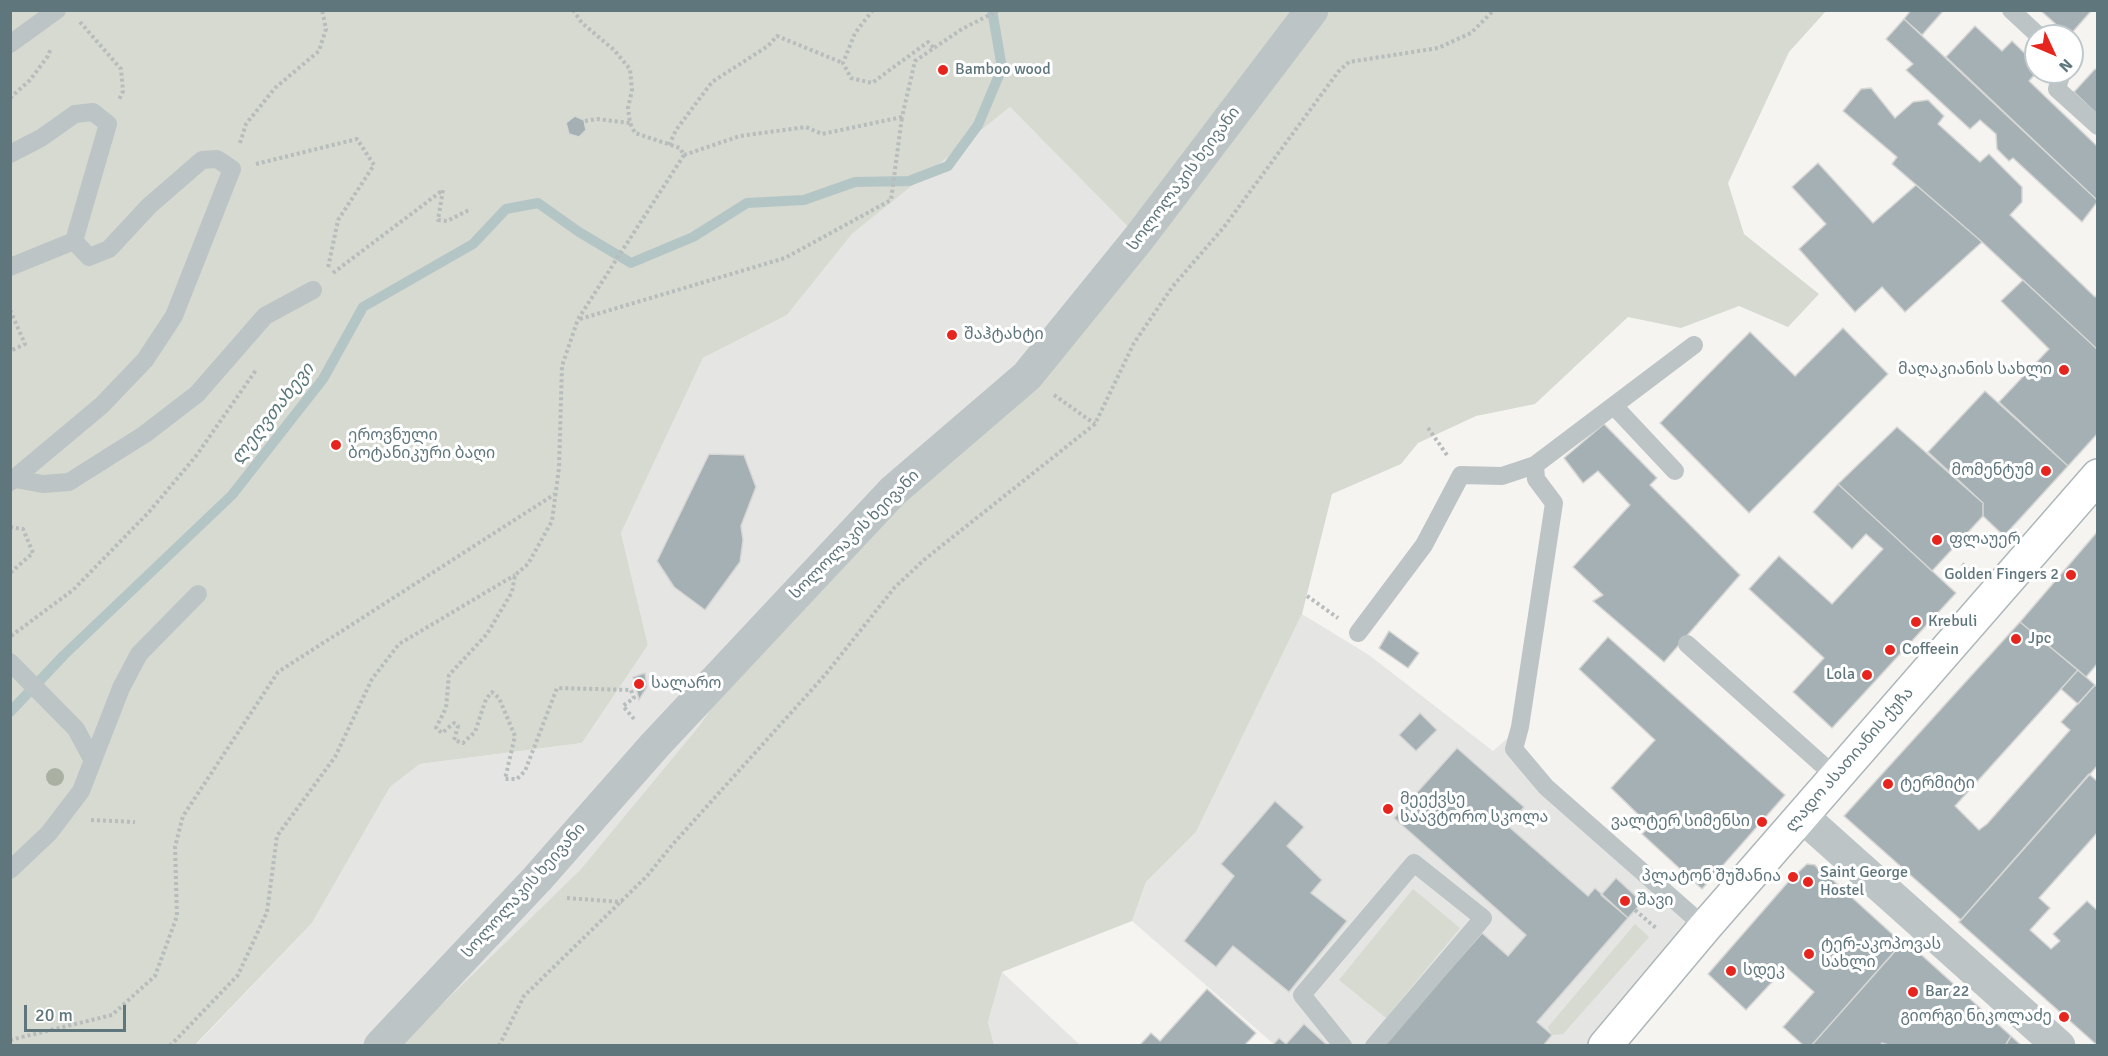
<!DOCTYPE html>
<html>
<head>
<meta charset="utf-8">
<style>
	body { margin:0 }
	#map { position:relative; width:2108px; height:1056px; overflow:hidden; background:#f5f4f1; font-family:Signika,sans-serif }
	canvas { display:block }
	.frame { position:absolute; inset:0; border:12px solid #5f767d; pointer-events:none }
	.north { position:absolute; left:2024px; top:24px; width:60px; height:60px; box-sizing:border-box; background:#fff; border:2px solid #bfc8cb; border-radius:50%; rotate:134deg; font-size:16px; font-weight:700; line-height:24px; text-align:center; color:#5f767d }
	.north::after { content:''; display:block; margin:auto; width:21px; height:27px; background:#e7251f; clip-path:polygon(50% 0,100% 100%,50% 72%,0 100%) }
	.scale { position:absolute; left:24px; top:1005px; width:102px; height:27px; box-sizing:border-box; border:3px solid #5f767d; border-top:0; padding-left:8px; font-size:18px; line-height:21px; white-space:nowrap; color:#5f767d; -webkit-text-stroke:4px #fff; paint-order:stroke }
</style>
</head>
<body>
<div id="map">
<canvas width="2108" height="1056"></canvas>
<div class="frame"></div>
<div class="north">N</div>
<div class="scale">20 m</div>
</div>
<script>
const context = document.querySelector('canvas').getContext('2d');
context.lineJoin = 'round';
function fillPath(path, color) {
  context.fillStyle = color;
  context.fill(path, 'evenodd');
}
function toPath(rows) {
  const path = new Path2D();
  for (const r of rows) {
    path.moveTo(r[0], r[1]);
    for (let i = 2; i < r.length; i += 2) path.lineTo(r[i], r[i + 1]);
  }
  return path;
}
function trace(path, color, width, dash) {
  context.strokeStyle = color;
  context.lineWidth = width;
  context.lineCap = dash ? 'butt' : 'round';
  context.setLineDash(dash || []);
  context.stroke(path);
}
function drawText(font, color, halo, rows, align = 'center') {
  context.font = font + ' Signika,"Noto Sans Georgian",sans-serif';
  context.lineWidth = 6;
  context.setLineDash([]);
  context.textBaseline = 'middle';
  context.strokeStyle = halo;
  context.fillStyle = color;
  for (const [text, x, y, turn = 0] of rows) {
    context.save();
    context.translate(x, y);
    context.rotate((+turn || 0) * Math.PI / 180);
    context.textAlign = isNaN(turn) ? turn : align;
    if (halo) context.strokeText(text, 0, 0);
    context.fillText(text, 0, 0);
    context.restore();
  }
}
const built = toPath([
	[1010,107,1139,238,774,617,699,726,580,870,400,1045,195,1046,312,923,390,787,420,764,582,743,648,645,621,533,703,358,787,315,852,234],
	[1302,614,1369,655,1493,751,1520,727,1514,749,1695,925,1591,1045,1276,1046,1132,921,1146,882,1196,832],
	[1002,972,1080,1045,994,1045,988,1022]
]);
const green = toPath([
	[10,11,1826,11,1789,52,1728,183,1744,234,1819,294,1788,327,1739,306,1681,328,1628,317,1535,404,1476,416,1418,443,1401,464,1332,494,1302,614,1196,832,1146,882,1132,921,1002,972,988,1022,994,1045,400,1045,580,870,699,726,774,618,1139,238,1010,107,852,234,787,315,703,358,621,533,648,645,582,743,420,764,390,787,312,923,195,1045,11,1045],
	[1413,889,1460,928,1386,1018,1339,980],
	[1635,924,1649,937,1563,1034,1552,1035,1548,1027]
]);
const stream = toPath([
	[10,712,64,655,232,495,323,379,363,307,473,244,506,209,538,203,579,232,631,263,693,237,747,203,804,200,855,182,909,181,948,166,978,125,1002,68,992,10]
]);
const building = toPath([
	[1911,10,1944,10,1922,35,1904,19,1911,10],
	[2040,10,2092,10,2069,36,2040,10],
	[1904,19,2098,201,2082,222,2013,158,2009,161,1997,149,1996,134,1980,120,1970,129,1906,70,1913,64,1886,39,1904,19],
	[1975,26,2002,51,2012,41,2036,64,2037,72,2029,81,2098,147,2098,201,1946,57,1975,26],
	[2095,69,2098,71,2098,115,2074,92,2095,69],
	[1871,88,1895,118,1913,102,1928,100,1944,116,1938,124,1980,162,1989,154,2022,187,2022,202,2010,215,2095,297,2098,294,2098,350,1982,242,1892,164,1897,157,1843,111,1861,89,1871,88],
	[575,116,584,120,586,130,579,137,569,134,566,123,575,116],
	[1818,163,1873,223,1916,185,1982,242,1905,312,1882,287,1855,312,1799,249,1826,224,1792,187,1818,163],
	[2023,280,2098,350,2098,433,2068,466,1999,402,2049,349,2001,301,2023,280],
	[1843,328,1888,374,1749,513,1660,423,1750,332,1795,376,1843,328],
	[1985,391,2068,466,2004,536,1983,516,1983,503,1928,452,1985,391],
	[1604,424,1657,478,1650,485,1740,575,1664,662,1593,601,1603,595,1573,567,1630,505,1598,471,1583,483,1564,458,1604,424],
	[1897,427,1983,503,1983,516,1932,571,1838,484,1897,427],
	[709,454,744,455,756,487,741,526,743,540,740,562,705,610,674,587,657,561,709,454],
	[1838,484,1956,593,1832,728,1793,692,1824,658,1749,589,1779,556,1832,604,1883,549,1866,534,1852,549,1813,512,1838,484],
	[2098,531,2098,663,2086,677,2020,622,2098,531],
	[2020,622,2078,670,1955,806,1979,830,1987,824,2070,730,2061,722,2095,685,2098,688,2098,765,1961,920,1844,816,2020,622],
	[1389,631,1419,653,1408,668,1379,648,1389,631],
	[1608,637,1785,795,1702,889,1642,834,1650,826,1611,788,1655,740,1579,669,1608,637],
	[2078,670,2095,685,2078,704,2061,689,2078,670],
	[645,673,647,687,639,700,633,677,645,673],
	[1420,713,1437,730,1416,751,1399,735,1420,713],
	[1457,748,1524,807,1508,826,1588,896,1595,888,1628,918,1537,1022,1552,1035,1543,1046,1382,1046,1482,933,1508,956,1526,935,1394,818,1457,748],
	[2089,774,2098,782,2098,832,2039,898,2050,908,2030,930,2051,949,2060,941,2053,934,2087,901,2098,911,2098,1046,1959,922,2089,774],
	[1275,801,1304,827,1287,846,1322,880,1311,893,1347,921,1289,992,1233,946,1216,967,1184,941,1234,876,1221,864,1275,801],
	[1807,864,1815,865,1822,874,1825,873,1902,943,1811,1046,1804,1046,1783,1027,1814,992,1786,967,1746,1010,1708,974,1789,881,1807,864],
	[1616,878,1642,902,1628,918,1601,895,1616,878],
	[1905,940,2011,1036,2005,1046,1891,1046,1882,1043,1880,1046,1811,1046,1905,940],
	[1207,989,1256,1033,1244,1046,1139,1046,1151,1033,1160,1041,1207,989],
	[1304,1024,1328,1046,1272,1046,1279,1038,1286,1044,1304,1024],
	[2011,1036,2022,1046,2005,1046,2011,1036]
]);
const path = toPath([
	[573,10,582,23,614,50,630,69,632,90,628,108,630,123,635,133,680,148,684,155,578,319,562,366,559,468,552,521,528,564,515,575,512,592,487,634,449,675,446,708,436,728,442,733,454,723,458,726,454,740,463,743,475,732,486,699,492,692,499,698,515,736,505,779,517,779,525,771,557,688,631,690,634,698,623,706,634,719],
	[873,10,855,33,843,63,851,78,872,83,928,42,934,48],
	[80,22,121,69,123,91,119,100],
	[10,98,30,80,48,56,51,48],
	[585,121,597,119,630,123],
	[240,143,246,124,275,88,319,51,326,29,322,10],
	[669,145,676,130,712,82,768,46,777,36,843,63],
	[684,155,740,136,806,127,822,134,902,117,915,61,962,29,999,10],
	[256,164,357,139,374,165,338,220,328,268],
	[333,273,443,190,438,220,447,221,471,209],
	[10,310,25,344,10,351],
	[580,319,785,258,891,200,902,117],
	[1054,395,1095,424],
	[1428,428,1447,455],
	[10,527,23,529,33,553,10,573],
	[1962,564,1971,572],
	[1307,596,1338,618],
	[11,636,73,590,149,512,196,456,256,370],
	[91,820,135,822],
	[567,898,622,902],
	[1635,910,1656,928],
	[10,1040,112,1015,155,976,177,916,175,847,183,816,278,672,555,494],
	[170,1046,238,975,267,912,277,836,335,757,372,679,399,644,515,575],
	[499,1046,524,996,647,876,673,844,825,675,895,587,925,559,1095,424,1134,343,1173,286,1224,227,1338,72,1349,62,1438,48,1471,33,1494,10]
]);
const lane = toPath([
	[2011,10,2039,36],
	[10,44,57,10],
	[2062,72,2057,89,2098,126],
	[10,154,41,138,75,114,93,112,108,124,74,241,89,257,109,249,149,206,202,160,217,159,232,169,174,316,145,360,102,405,10,482],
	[10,267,74,241],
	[1694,345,1535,465,1536,479,1554,503,1520,727,1514,749,1546,787,1705,927],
	[1614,406,1675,471],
	[15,479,43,484,69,482,145,434,197,394,265,316,313,290],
	[1358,633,1424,545,1461,475,1502,476,1535,465],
	[1687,644,1836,777],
	[10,662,76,729,92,759],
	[10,870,49,833,81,791,121,688,139,654,198,594],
	[1343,1046,1302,995,1414,863,1483,918,1374,1046]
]);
const street = toPath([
	[1802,816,2059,1046],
	[380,1046,537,879,655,745,893,491,1027,376,1139,238,1312,10]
]);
const secondary = toPath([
	[1605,1046,1705,927,2098,476]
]);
const trees = [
	[55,777]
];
const markers = [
	[943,70,6,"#e7251f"],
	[952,335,6,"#e7251f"],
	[2064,370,6,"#e7251f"],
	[336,445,6,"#e7251f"],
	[2046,471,6,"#e7251f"],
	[1937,540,6,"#e7251f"],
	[2071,575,6,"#e7251f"],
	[1916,622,6,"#e7251f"],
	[2016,639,6,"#e7251f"],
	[1890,650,6,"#e7251f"],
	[1867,675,6,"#e7251f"],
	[639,684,6,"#e7251f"],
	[1888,784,6,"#e7251f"],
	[1388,809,6,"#e7251f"],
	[1762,822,6,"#e7251f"],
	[1793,877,6,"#e7251f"],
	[1808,882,6,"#e7251f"],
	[1625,901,6,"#e7251f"],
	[1809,954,6,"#e7251f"],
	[1731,971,6,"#e7251f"],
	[1913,992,6,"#e7251f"],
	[2064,1017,6,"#e7251f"]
];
const poiNames = [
	["Bamboo wood",955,70],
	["შაჰტახტი",964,335],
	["მაღაკიანის სახლი",2052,370,"right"],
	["ეროვნული",348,436],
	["ბოტანიკური ბაღი",348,454],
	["მომენტუმ",2034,471,"right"],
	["ფლაუერ",1949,540],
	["Golden Fingers 2",2059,575,"right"],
	["Krebuli",1928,622],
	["Jpc",2028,639],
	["Coffeein",1902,650],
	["Lola",1855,675,"right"],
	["სალარო",651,684],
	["ტერმიტი",1900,784],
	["მეექვსე",1400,800],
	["საავტორო სკოლა",1400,818],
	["ვალტერ სიმენსი",1750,822,"right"],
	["Saint George",1820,873],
	["Hostel",1820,891],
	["პლატონ შუშანია",1781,877,"right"],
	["შავი",1637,901],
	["ტერ-აკოპოვას",1821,945],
	["სახლი",1821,963],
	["სდეკ",1743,971],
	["Bar 22",1925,992],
	["გიორგი ნიკოლაძე",2052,1017,"right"]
];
const streetNames = [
	["სოლოლაკის ხეივანი",1184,179,-53],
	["სოლოლაკის ხეივანი",855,535,-45],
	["ლადო ასათიანის ქუჩა",1850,760,-49],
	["სოლოლაკის ხეივანი",524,891,-48]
];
const waterNames = [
	["ლეღვთახევი",273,414,-52]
];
fillPath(built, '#e5e6e4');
fillPath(green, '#d6dad0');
trace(stream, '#b4c5c6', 10);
fillPath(building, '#a4b0b3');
trace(building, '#d6d6d4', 1.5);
trace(secondary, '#adb6b9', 36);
trace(path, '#b7bcbd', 4, [3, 3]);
trace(lane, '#bdc4c6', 18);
trace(street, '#bdc4c6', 33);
trace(secondary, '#fff', 33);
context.fillStyle = '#aab1a2';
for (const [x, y] of trees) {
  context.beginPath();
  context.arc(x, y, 9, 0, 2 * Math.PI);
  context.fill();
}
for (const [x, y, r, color] of markers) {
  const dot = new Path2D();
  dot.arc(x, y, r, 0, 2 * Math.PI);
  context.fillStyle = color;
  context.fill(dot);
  trace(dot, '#fff', 2);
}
drawText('16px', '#5f767d', '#fff', poiNames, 'left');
drawText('16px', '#5f767d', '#fff', streetNames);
drawText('italic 18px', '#5a7779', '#fff', waterNames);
</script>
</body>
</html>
